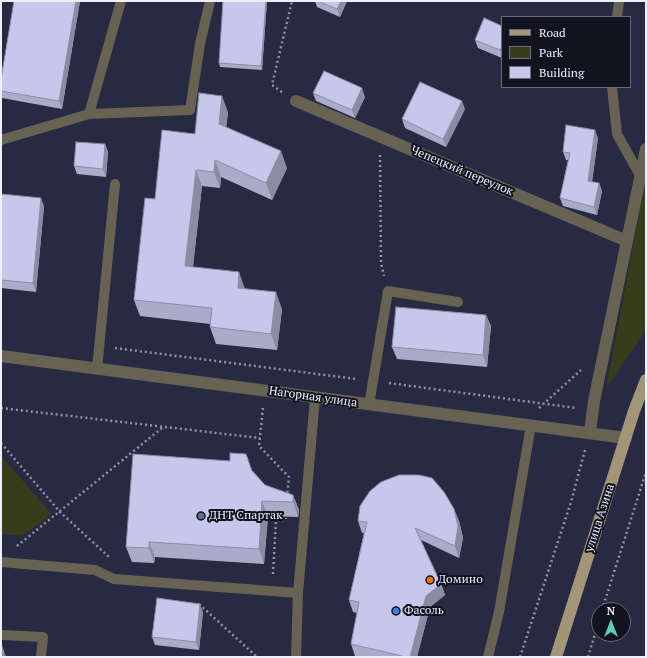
<!DOCTYPE html>
<html>
<head>
<meta charset="utf-8">
<style>
	body { margin:0 }
	#map { position:relative; width:647px; height:658px; overflow:hidden; background:#282943; font-family:"PT Serif",serif }
	canvas { display:block }
	.frame { position:absolute; inset:0; border:2px solid #edeffd; pointer-events:none }
	.legend { position:absolute; left:501px; top:16px; width:130px; height:72px; box-sizing:border-box; background:#12131f; border:1px solid #6a6b78; margin:0; padding:5px 7px; list-style:none; font-size:12px; color:#edeffd }
	.legend li { display:flex; align-items:center; gap:8px; height:20px }
	.legend b { width:20px; border:1px solid #6a6b78 }
	.north { position:absolute; left:591px; top:602px; width:40px; height:40px; box-sizing:border-box; background:#12131f; border:1px solid #6a6b78; border-radius:50%; rotate:0deg; font-size:11px; font-weight:700; line-height:16px; text-align:center; color:#edeffd }
	.north::after { content:''; display:block; margin:auto; width:14px; height:18px; background:#5eceb7; clip-path:polygon(50% 0,100% 100%,50% 72%,0 100%) }
</style>
</head>
<body>
<div id="map">
<canvas width="647" height="658"></canvas>
<div class="frame"></div>
<ul class="legend">
<li><b style="height:5px;background:#a39676"></b>Road</li>
<li><b style="height:11px;background:#373d1b"></b>Park</li>
<li><b style="height:11px;background:#c5c8ea"></b>Building</li>
</ul>
<div class="north">N</div>
</div>
<script>
const context = document.querySelector('canvas').getContext('2d');
context.lineJoin = 'round';
function fillPath(path, color) {
  context.fillStyle = color;
  context.fill(path, 'evenodd');
}
function toPath(rows) {
  const path = new Path2D();
  for (const r of rows) {
    path.moveTo(r[0], r[1]);
    for (let i = 2; i < r.length; i += 2) path.lineTo(r[i], r[i + 1]);
  }
  return path;
}
function trace(path, color, width, dash) {
  context.strokeStyle = color;
  context.lineWidth = width;
  context.lineCap = dash ? 'butt' : 'round';
  context.setLineDash(dash || []);
  context.stroke(path);
}
function drawText(font, color, halo, rows, align = 'center') {
  context.font = font + ' "PT Serif",serif';
  context.lineWidth = 4;
  context.setLineDash([]);
  context.textBaseline = 'middle';
  context.strokeStyle = halo;
  context.fillStyle = color;
  for (const [text, x, y, turn = 0] of rows) {
    context.save();
    context.translate(x, y);
    context.rotate((+turn || 0) * Math.PI / 180);
    context.textAlign = isNaN(turn) ? turn : align;
    if (halo) context.strokeText(text, 0, 0);
    context.fillText(text, 0, 0);
    context.restore();
  }
}
const green = toPath([
	[646,178,646,330,606,389],
	[1,456,52,514,22,536,1,534]
]);
const path = toPath([
	[282,92,272,85,292,1],
	[380,155,381,263,384,276],
	[115,348,356,379],
	[389,383,576,408],
	[1,408,260,438],
	[263,408,259,446,289,477,287,497],
	[539,408,581,370],
	[1,443,60,512,109,557],
	[17,546,162,428],
	[273,574,276,520,286,520,286,518],
	[199,604,257,657],
	[602,610,646,472],
	[520,657,571,502,585,450],
	[588,657,599,621]
]);
const lane = toPath([
	[617,17,619,1],
	[612,87,617,134,641,177],
	[89,114,190,110,200,44,210,1],
	[1,140,89,114,121,1],
	[97,369,115,184],
	[369,405,388,291,458,302],
	[1,562,95,570,114,579,298,593],
	[1,635,43,637,41,657],
	[296,657,298,593,315,398],
	[488,657,499,612,531,425]
]);
const street = toPath([
	[296,101,627,241],
	[1,356,626,438],
	[590,432,594,401,646,149]
]);
const primary = toPath([
	[556,657,634,411,646,380]
]);
const wall = toPath([
	[80,1,62,109,2,98,1,96,1,79],
	[267,1,262,70,220,67,219,63],
	[315,1,347,1,340,17,317,7],
	[502,26,502,58,478,48,475,40],
	[313,93,365,97,355,118,316,101],
	[465,109,446,147,405,128,402,119],
	[228,112,226,127,287,168,272,200,221,177,220,188,202,186,193,267,245,289,282,309,277,350,216,344,210,327,210,324,140,316,134,300,155,199,195,134],
	[598,138,592,182,599,183,602,191,597,215,563,206,560,198,568,160,566,160,563,152],
	[105,144,108,152,106,177,77,174,74,166],
	[1,194,44,206,36,292,1,288],
	[486,315,491,326,487,367,397,359,392,347],
	[253,471,265,485,293,495,299,510,298,517,268,516,264,564,155,557,154,563,132,562,126,547],
	[454,509,459,521,463,538,459,558,421,540,441,584,445,595,430,607,417,657,361,657,355,656,351,644,357,613,353,612,349,600,364,533,362,533,358,521],
	[203,612,199,650,155,645,152,637]
]);
const shadedWall = toPath([
	[76,1,80,1,62,109,59,101],
	[266,1,267,1,262,70,261,66],
	[341,1,347,1,340,17,337,9],
	[502,46,502,56,500,50],
	[362,88,365,97,355,118,352,110],
	[222,96,228,112,225,140,219,124],
	[462,101,465,109,446,147,443,139],
	[595,130,598,138,591,189,588,181],
	[105,144,108,152,106,177,103,169],
	[281,151,287,168,272,200,266,183],
	[215,160,221,177,220,188,214,172],
	[196,170,202,186,191,283,185,266],
	[599,183,602,191,597,215,594,207],
	[41,198,44,206,36,292,33,283],
	[239,272,245,289,238,288],
	[276,292,282,309,277,350,271,334],
	[486,315,491,326,487,367,483,355],
	[293,495,299,510,298,517,293,502],
	[262,501,268,516,264,564,259,549],
	[454,509,459,521,463,538,459,558,455,546],
	[149,542,155,557,154,563,149,548],
	[441,584,445,595,430,607,417,657,410,657,426,596],
	[200,604,203,612,199,650,196,642],
	[1,642,6,657,1,657]
]);
const building = toPath([
	[14,1,76,1,59,101,1,91,1,79,14,1],
	[223,1,266,1,261,66,219,63,223,1],
	[318,1,341,1,337,9,318,1],
	[484,18,502,26,502,46,500,50,475,40,484,18],
	[324,71,362,88,352,110,313,93,324,71],
	[420,82,462,101,443,139,402,119,420,82],
	[199,93,222,96,219,124,281,151,266,183,215,160,214,172,196,170,185,266,239,272,238,288,276,292,271,334,210,327,212,308,134,300,145,198,155,199,162,130,195,134,199,93],
	[566,125,595,130,588,181,599,183,594,207,560,198,570,153,563,152,566,125],
	[76,142,105,144,103,169,74,166,76,142],
	[1,194,41,198,33,283,1,280,1,194],
	[396,307,486,315,483,355,392,347,396,307],
	[230,453,246,454,252,471,265,485,293,495,293,502,262,501,259,549,149,542,149,548,126,547,133,454,230,461,230,453],
	[399,475,419,475,432,478,444,492,454,509,458,526,455,546,415,528,441,584,426,596,410,657,406,657,351,644,359,602,349,600,367,522,358,521,360,506,370,491,381,482,399,475],
	[157,598,200,604,196,642,152,637,157,598]
]);
const markers = [
	[201,516,4,"#5c6f8a"],
	[430,580,4,"#e8710a"],
	[396,611,4,"#3f7fe0"]
];
const streetNames = [
	["Чепецкий переулок",462,171,23],
	["Нагорная улица",313,397,8],
	["улица Азина",600,518,-72]
];
const poiNames = [
	["ДНТ Спартак",209,516],
	["Домино",438,580],
	["Фасоль",404,611]
];
fillPath(green, '#373d1b');
trace(path, '#9293a7', 2.5, [2, 3]);
trace(lane, '#686252', 10);
trace(street, '#686252', 12);
trace(primary, '#a39676', 12);
fillPath(wall, '#a9acc9');
fillPath(shadedWall, '#8a8ca4');
fillPath(building, '#c5c8ea');
trace(building, '#8a8ca4', 1);
for (const [x, y, r, color] of markers) {
  const dot = new Path2D();
  dot.arc(x, y, r, 0, 2 * Math.PI);
  context.fillStyle = color;
  context.fill(dot);
  trace(dot, '#12131f', 1.5);
}
drawText('12px', '#edeffd', '#12131f', streetNames);
drawText('12px', '#edeffd', '#12131f', poiNames, 'left');
</script>
</body>
</html>
